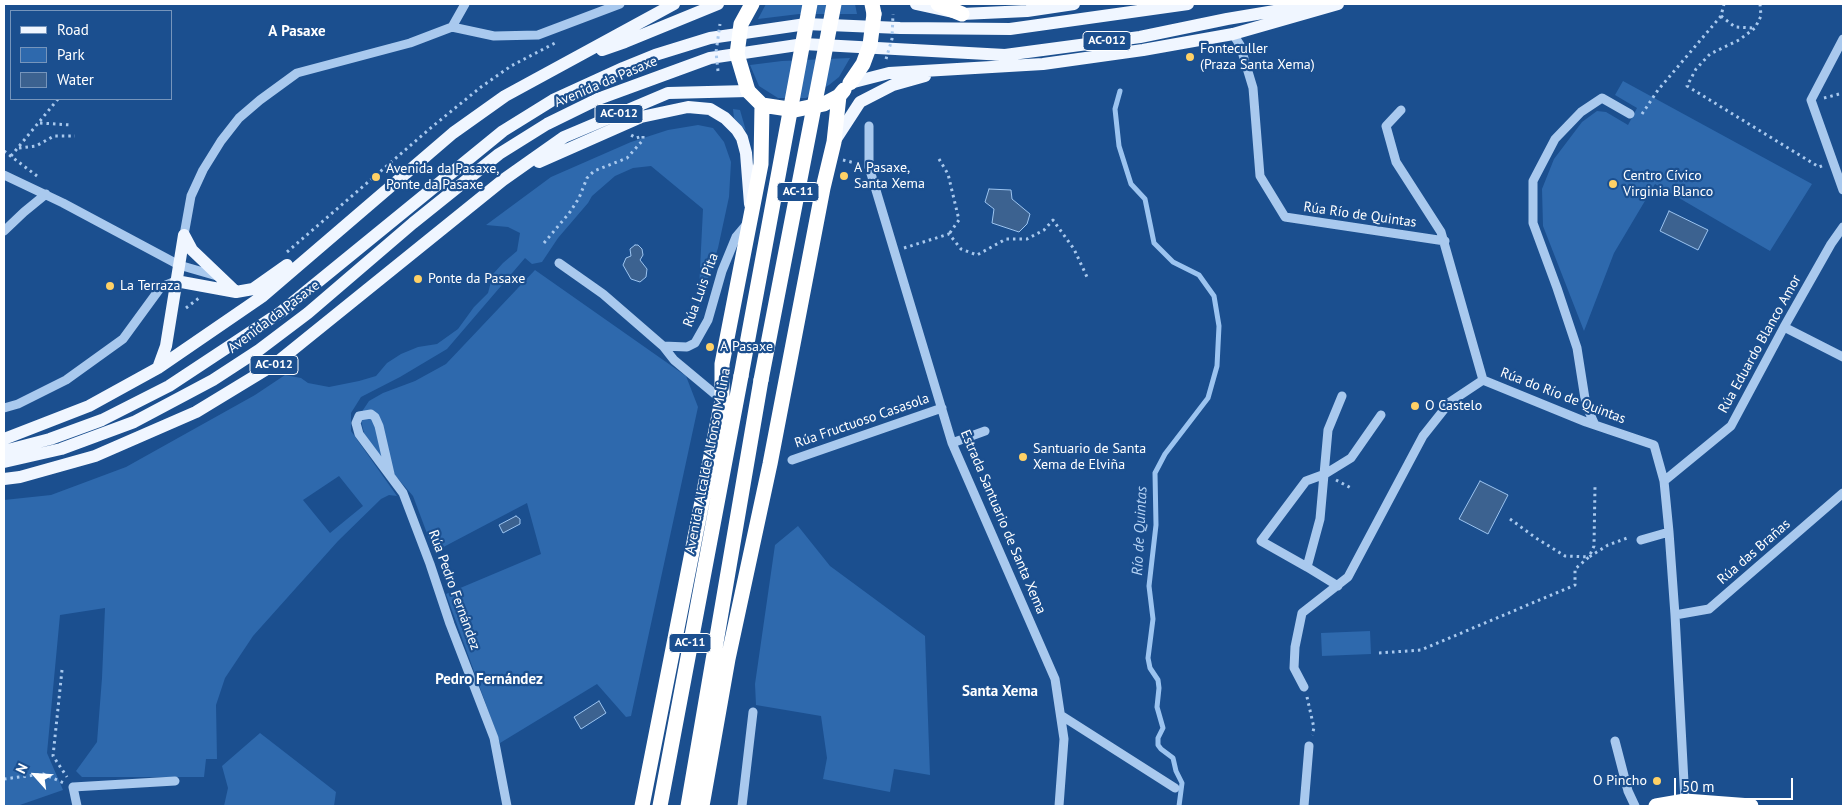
<!DOCTYPE html>
<html>
<head>
<meta charset="utf-8">
<style>
	body { margin:0 }
	#map { position:relative; width:1847px; height:810px; overflow:hidden; background:#1b4f8f; font-family:"PT Sans",sans-serif }
	canvas { display:block }
	.frame { position:absolute; inset:0; border:5px solid #fff; pointer-events:none }
	.legend { position:absolute; left:10px; top:10px; width:162px; height:90px; box-sizing:border-box; background:#1b4f8f; border:1px solid #7695bc; margin:0; padding:6px 9px; list-style:none; font-size:15px; color:#fff }
	.legend li { display:flex; align-items:center; gap:10px; height:25px }
	.legend b { width:25px; border:1px solid #7695bc }
	.north { position:absolute; left:10px; top:750px; width:50px; height:50px; -webkit-text-stroke:4px #1b4f8f; paint-order:stroke; rotate:296deg; font-size:14px; font-weight:700; line-height:20px; text-align:center; color:#fff }
	.north::after { content:''; display:block; margin:auto; width:18px; height:22px; background:#fff; clip-path:polygon(50% 0,100% 100%,50% 72%,0 100%) }
	.scale { position:absolute; left:1674px; top:778px; width:119px; height:22px; box-sizing:border-box; border:2px solid #fff; border-top:0; padding-left:6px; font-size:15px; line-height:18px; white-space:nowrap; color:#fff; -webkit-text-stroke:4px #1b4f8f; paint-order:stroke }
</style>
</head>
<body>
<div id="map">
<canvas width="1847" height="810"></canvas>
<div class="frame"></div>
<ul class="legend">
<li><b style="height:6px;background:#f0f6ff"></b>Road</li>
<li><b style="height:14px;background:#2e69ad"></b>Park</li>
<li><b style="height:14px;background:#3c6290"></b>Water</li>
</ul>
<div class="north">N</div>
<div class="scale">50 m</div>
</div>
<script>
const context = document.querySelector('canvas').getContext('2d');
context.lineJoin = 'round';
function fillPath(path, color) {
  context.fillStyle = color;
  context.fill(path, 'evenodd');
}
function toPath(rows) {
  const path = new Path2D();
  for (const r of rows) {
    path.moveTo(r[0], r[1]);
    for (let i = 2; i < r.length; i += 2) path.lineTo(r[i], r[i + 1]);
  }
  return path;
}
function trace(path, color, width, dash) {
  context.strokeStyle = color;
  context.lineWidth = width;
  context.lineCap = dash ? 'butt' : 'round';
  context.setLineDash(dash || []);
  context.stroke(path);
}
function drawText(font, color, halo, rows, align = 'center') {
  context.font = font + ' "PT Sans",sans-serif';
  context.lineWidth = 4.5;
  context.setLineDash([]);
  context.textBaseline = 'middle';
  context.strokeStyle = halo;
  context.fillStyle = color;
  for (const [text, x, y, turn = 0] of rows) {
    context.save();
    context.translate(x, y);
    context.rotate((+turn || 0) * Math.PI / 180);
    context.textAlign = isNaN(turn) ? turn : align;
    if (halo) context.strokeText(text, 0, 0);
    context.fillText(text, 0, 0);
    context.restore();
  }
}
const green = toPath([
	[766,4,855,4,857,14,799,14,758,19],
	[850,58,839,77,829,85,806,98,778,98,759,86,750,65,782,61],
	[1623,81,1812,184,1770,251,1655,184,1614,253,1584,331,1543,226,1542,189,1554,159,1582,122,1597,111,1606,112,1628,125,1637,108,1615,95],
	[733,109,740,110,746,131,734,118],
	[698,125,713,128,724,142,731,162,729,197,718,248,698,309,703,209,651,166,633,168,615,176,592,196,588,203,558,238,542,262,532,264,525,258,447,349,400,377,361,397,351,413,351,431,397,496,389,495,381,499,338,541,253,636,225,678,216,705,217,759,206,759,204,777,82,777,76,771,97,742,102,678,105,608,60,615,47,753,63,790,17,806,4,806,4,500,51,495,126,467,255,395,285,375,301,378,308,383,329,387,359,381,376,376,387,363,401,354,418,347,437,344,458,329,474,307,488,293,493,274,503,263,517,251,520,233,508,227,486,225,551,177,631,142,668,130],
	[339,476,363,506,330,533,303,500],
	[535,270,686,376,698,407,631,716,626,717,597,684,500,743,446,594,541,554,527,503,434,552,413,496,379,457,364,433,361,420,363,410,369,401,383,393,415,381,446,364],
	[798,526,830,566,925,636,930,775,894,769,890,792,823,779,827,758,821,716,756,705,755,684,775,545],
	[1370,631,1371,654,1322,656,1321,633],
	[260,733,336,792,334,806,224,806,228,788,222,766]
]);
const water = toPath([
	[989,189,1011,190,1012,199,1030,214,1027,224,1019,232,992,223,994,209,985,202,989,189],
	[1669,211,1708,230,1698,250,1660,231,1669,211],
	[635,245,638,245,642,249,643,255,640,260,647,269,646,277,640,282,631,279,623,265,626,258,631,256,630,249,635,245],
	[1480,481,1508,495,1488,534,1459,519,1480,481],
	[516,516,520,519,520,524,503,533,499,525,516,516],
	[599,701,606,713,581,729,574,717,599,701]
]);
const stream = toPath([
	[1120,91,1115,109,1119,146,1131,184,1145,199,1154,243,1173,262,1199,275,1214,296,1219,326,1217,366,1208,398,1165,454,1155,473,1156,525,1149,586,1153,619,1148,658,1150,668,1158,680,1159,688,1157,707,1163,728,1158,738,1158,745,1161,749,1173,758,1176,771,1182,783,1179,806]
]);
const path = toPath([
	[1760,4,1761,16,1755,28,1739,40,1710,54,1696,69,1687,86,1819,167,1824,165],
	[1721,16,1735,27,1754,28],
	[1824,98,1843,93],
	[1642,114,1658,90,1721,16,1724,4],
	[40,123,71,125],
	[19,148,36,146,54,136,75,136],
	[4,151,37,176],
	[11,156,58,99],
	[939,159,948,174,959,220,949,234],
	[843,160,859,164],
	[544,243,570,212,579,198,587,178,594,171,627,158,643,140,643,136,636,138,631,135],
	[904,248,949,234,961,249,977,255,1006,239,1027,239,1044,230,1053,220,1074,249,1087,277],
	[287,252,433,126,481,87,511,66,557,42],
	[186,308,199,298],
	[1336,480,1351,488],
	[1510,519,1536,538,1565,556,1589,557,1608,545,1630,537],
	[1379,653,1421,650,1575,585,1575,569,1589,557,1594,546,1595,486],
	[62,670,53,756,67,777],
	[1307,697,1314,728,1312,735],
	[4,779,43,774,64,783]
]);
const minor = toPath([
	[452,27,494,36,538,35,620,4],
	[1233,34,1240,45,1253,88,1260,176,1285,217,1445,241],
	[1843,39,1811,100,1843,190],
	[1401,110,1386,126,1396,162,1441,232,1483,380],
	[869,126,869,167,952,443,1055,679,1064,739,1059,806],
	[4,175,63,203,179,265,217,276],
	[4,231,24,212,46,194],
	[184,235,191,196,203,170,221,141,239,118,260,100,297,73,410,43,452,27,465,4],
	[559,263,603,294,663,346,674,360,722,400],
	[1784,327,1843,357],
	[663,346,687,347,695,343,708,320,722,271,736,237,747,224],
	[4,408,18,404,66,380,123,339,161,287,176,281],
	[1595,425,1586,405,1577,348,1557,288,1533,223,1533,181,1555,139,1581,112,1602,98,1630,114],
	[952,443,985,431],
	[792,460,942,408],
	[390,474,379,426,375,417,371,414,359,416,356,423,359,434,403,493,430,564,450,624,494,738,507,806],
	[1664,481,1731,426,1784,327,1831,244,1843,227],
	[1641,540,1669,532],
	[1307,567,1261,541,1306,481,1325,474,1351,458,1381,415],
	[1338,586,1307,567,1320,519,1328,430,1342,396],
	[1675,615,1709,609,1843,493],
	[1304,687,1294,668,1295,647,1302,613,1348,577,1423,436,1450,402,1483,380,1586,422,1654,445,1664,481,1669,532,1675,615,1685,801],
	[1062,716,1175,788],
	[1615,741,1628,791,1635,806],
	[77,806,73,787,175,781],
	[742,806,753,712],
	[1304,806,1309,746]
]);
const major = toPath([
	[916,4,962,14,1027,11,1074,4],
	[602,50,625,42,718,4],
	[850,83,889,73,1043,64,1143,50,1233,34,1338,4],
	[834,142,860,102,893,85,925,76],
	[539,162,641,117,688,107,710,109,725,118,737,130,742,138,746,153,750,204],
	[184,235,192,250,236,292],
	[176,281,236,292,253,289,287,265],
	[158,368,166,346,184,235],
	[4,439,89,406,158,368,263,296,453,133,505,96,674,4],
	[4,451,50,439,102,420,169,386,281,312,503,131,553,100,623,68,655,55,710,38,806,24,900,28,1010,29,1188,4],
	[4,462,61,449,134,422,213,380,259,350,308,313,413,223,499,154,547,124,598,99,710,58,804,44,1005,55,1140,37,1227,19,1316,4],
	[4,479,20,477,95,456,196,412,275,364,503,180,564,137,668,93,748,91]
]);
const highway = toPath([
	[872,4,874,14],
	[938,4,962,14],
	[748,91,762,105,795,110,824,104,839,96,844,90],
	[722,409,722,364,761,164,762,105],
	[642,806,722,400],
	[660,806,741,376],
	[688,806,761,380],
	[702,806,728,659,770,464,823,188,834,142,839,96],
	[1656,806,1685,801,1751,806]
]);
const pathBridge = toPath([
	[886,59,892,39,893,14],
	[718,71,716,52,720,24]
]);
const highwayBridge = toPath([
	[850,83,863,64,870,45,874,14],
	[748,91,737,54,741,24,752,4],
	[741,376,810,4],
	[761,380,834,4]
]);
const markers = [
	[1190,57,5,"#ffd166"],
	[844,176,5,"#ffd166"],
	[376,177,5,"#ffd166"],
	[1613,184,5,"#ffd166"],
	[418,279,5,"#ffd166"],
	[110,286,5,"#ffd166"],
	[710,347,5,"#ffd166"],
	[1415,406,5,"#ffd166"],
	[1023,457,5,"#ffd166"],
	[1657,781,5,"#ffd166"]
];
const shields = [
	[1107,41,48],
	[619,114,48],
	[798,192,42],
	[274,365,48],
	[690,643,42]
];
const shieldNames = [
	["AC-012",1107,41],
	["AC-012",619,114],
	["AC-11",798,192],
	["AC-012",274,365],
	["AC-11",690,643]
];
const poiNames = [
	["Fonteculler",1200,49],
	["(Praza Santa Xema)",1200,65],
	["A Pasaxe,",854,168],
	["Santa Xema",854,184],
	["Avenida da Pasaxe,",386,169],
	["Ponte da Pasaxe",386,185],
	["Centro Cívico",1623,176],
	["Virginia Blanco",1623,192],
	["Ponte da Pasaxe",428,279],
	["La Terraza",120,286],
	["A Pasaxe",720,347],
	["O Castelo",1425,406],
	["Santuario de Santa",1033,449],
	["Xema de Elviña",1033,465],
	["O Pincho",1647,781,"right"]
];
const streetNames = [
	["Avenida da Pasaxe",606,82,-23],
	["Rúa Río de Quintas",1360,215,8],
	["Rúa Luis Pita",701,290,-70],
	["Avenida da Pasaxe",274,317,-37],
	["Rúa Eduardo Blanco Amor",1760,344,-61],
	["Rúa do Río de Quintas",1563,396,21],
	["Rúa Fructuoso Casasola",862,421,-19],
	["Avenida Alcalde Alfonso Molina",708,461,-79],
	["Estrada Santuario de Santa Xema",1003,522,67],
	["Rúa das Brañas",1754,552,-41],
	["Rúa Pedro Fernández",454,590,70]
];
const neighbourhoodNames = [
	["A Pasaxe",297,32],
	["Pedro Fernández",489,680],
	["Santa Xema",1000,692]
];
const waterNames = [
	["Río de Quintas",1140,531,-87]
];
fillPath(green, '#2e69ad');
fillPath(water, '#3c6290');
trace(water, '#9cc4f0', 1);
trace(stream, '#9cc4f0', 5);
trace(path, '#a9c9ee', 3, [2.5, 4]);
trace(minor, '#a9c9ee', 9);
trace(major, '#f0f6ff', 12);
trace(highway, '#fff', 15);
trace(pathBridge, '#a9c9ee', 3, [2.5, 4]);
trace(highwayBridge, '#fff', 15);
for (const [x, y, r, color] of markers) {
  const dot = new Path2D();
  dot.arc(x, y, r, 0, 2 * Math.PI);
  context.fillStyle = color;
  context.fill(dot);
  trace(dot, '#1b4f8f', 2);
}
for (const [x, y, w] of shields) {
  const box = new Path2D();
  box.roundRect(x - w / 2, y - 9.5, w, 19, 4);
  context.fillStyle = '#1b4f8f';
  context.fill(box);
  trace(box, '#fff', 1);
}
drawText('bold 12px', '#fff', null, shieldNames);
drawText('14px', '#fff', '#1b4f8f', poiNames, 'left');
drawText('14px', '#fff', '#1b4f8f', streetNames);
drawText('bold 15px', '#fff', '#1b4f8f', neighbourhoodNames);
drawText('italic 15px', '#b5d3f5', '#1b4f8f', waterNames);
</script>
</body>
</html>
